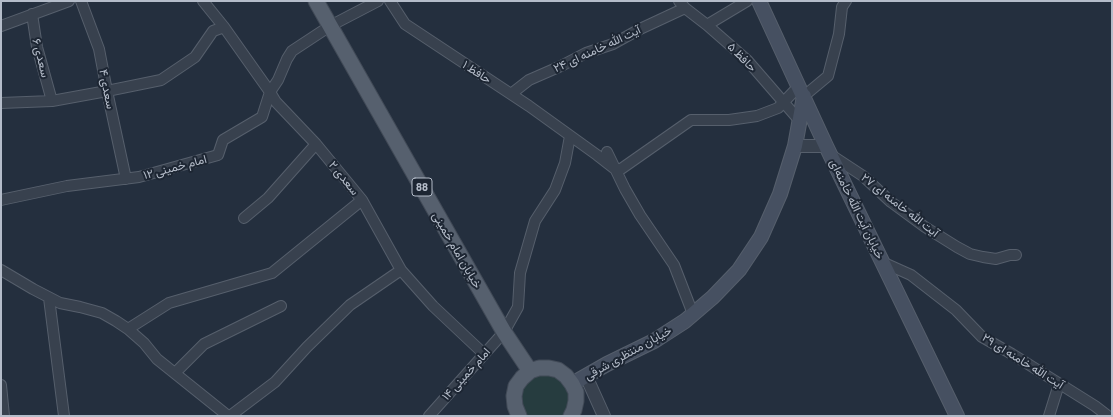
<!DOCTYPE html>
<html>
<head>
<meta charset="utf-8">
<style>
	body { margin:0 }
	#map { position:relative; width:1113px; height:417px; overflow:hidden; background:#242f3e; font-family:Barlow,sans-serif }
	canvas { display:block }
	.frame { position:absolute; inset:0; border:2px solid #b4bcc9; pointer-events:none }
</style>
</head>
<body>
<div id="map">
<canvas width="1113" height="417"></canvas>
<div class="frame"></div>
</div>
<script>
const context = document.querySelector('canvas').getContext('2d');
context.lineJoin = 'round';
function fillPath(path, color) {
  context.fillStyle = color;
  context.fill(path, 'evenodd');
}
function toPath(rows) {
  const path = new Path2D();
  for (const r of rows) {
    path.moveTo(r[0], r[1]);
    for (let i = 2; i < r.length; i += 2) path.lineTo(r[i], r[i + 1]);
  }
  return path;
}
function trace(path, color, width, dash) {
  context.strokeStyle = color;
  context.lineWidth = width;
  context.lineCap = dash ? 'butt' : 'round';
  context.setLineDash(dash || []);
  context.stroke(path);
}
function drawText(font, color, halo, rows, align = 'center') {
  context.font = font + ' Barlow,Vazirmatn,sans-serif';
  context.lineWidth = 4;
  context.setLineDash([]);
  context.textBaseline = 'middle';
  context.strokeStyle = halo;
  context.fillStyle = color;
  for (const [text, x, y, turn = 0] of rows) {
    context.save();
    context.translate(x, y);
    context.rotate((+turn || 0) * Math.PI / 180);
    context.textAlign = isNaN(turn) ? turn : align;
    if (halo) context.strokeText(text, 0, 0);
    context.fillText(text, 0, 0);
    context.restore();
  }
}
const green = toPath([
	[539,373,556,375,571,395,564,416,526,416,520,407,520,390,525,382]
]);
const minor = toPath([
	[81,1,99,49,107,91,126,179],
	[203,1,224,27,270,92,276,102,316,144,362,200,401,270,433,306,484,354],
	[390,1,405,24,529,106,597,155,615,169,621,169,691,120,729,120,757,116,778,108,799,86],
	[679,1,685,8,707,25,747,60,799,120],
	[32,14,37,47,52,101],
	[707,25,747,1],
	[1,26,69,1],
	[511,94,529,80,561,66,586,53,613,44,640,29,685,8],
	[804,96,828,76,839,34,842,7,846,1],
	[1,103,52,101,107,91,161,80,195,57,213,31,224,27],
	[607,152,625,189,640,215,674,265,693,314],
	[831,155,863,176,891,202,925,227,957,247,970,254,983,257,996,259,1010,255,1016,255],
	[1,200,67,186,139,177,218,155,223,140,262,117,270,92,278,80,287,59,292,51,330,26,378,1],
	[244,218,268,198,316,144],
	[882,262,911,275,956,310,982,337,1012,354,1095,406,1108,416],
	[1,270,33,289,60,303,80,307,102,313,116,321,128,329,144,343,157,359,228,416],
	[49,298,64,416],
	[128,329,169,303,272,273,362,200],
	[175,373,204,344,281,306],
	[1,385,4,416],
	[230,416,275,382,307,347,350,305,401,270],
	[429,416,504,332,518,307,520,273,535,221,555,190,565,163,570,136],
	[1049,416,1059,384]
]);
const tertiary = toPath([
	[795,146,826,146],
	[586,376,604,416]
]);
const secondary = toPath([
	[759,1,826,146,957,416],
	[572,384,607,364,654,341,685,321,713,297,739,270,761,237,780,194,795,146,804,96]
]);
const primary = toPath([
	[316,1,504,332,530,371],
	[519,416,515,406,514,396,516,386,522,378,530,371,539,368,549,368,558,370,566,376,572,384,576,392,576,401,574,410,571,416]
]);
const shields = [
	[422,187,20]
];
const shieldNames = [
	["88",422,187]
];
const streetNames = [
	["آیت الله خامنه ای ۲۴",597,49,-25],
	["حافظ ۵",742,57,45],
	["سعدی ۶",41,58,76],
	["حافظ ۱",477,72,33],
	["سعدی ۴",107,89,79],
	["امام خمینی ۱۲",175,167,-15],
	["سعدی ۲",344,178,51],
	["آیت الله خامنه ای ۲۷",900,205,38],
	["خیابان آیت الله خامنه‌ای",857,209,64],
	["خیابان امام خمینی",457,250,60],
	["خیابان منتظری شرقی",628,353,-29],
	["آیت الله خامنه ای ۲۹",1023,361,32],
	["امام خمینی ۱۴",466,374,-48]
];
fillPath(green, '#263c3f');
trace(minor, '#565f6c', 12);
trace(tertiary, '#565f6c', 14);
trace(secondary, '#565f6c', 16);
trace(primary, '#414a57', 17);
trace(minor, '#38414e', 10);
trace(tertiary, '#38414e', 12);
trace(secondary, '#465061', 14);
trace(primary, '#56606e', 15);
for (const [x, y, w] of shields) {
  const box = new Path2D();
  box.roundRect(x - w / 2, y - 9, w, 18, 3);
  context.fillStyle = '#1d2633';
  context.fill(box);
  trace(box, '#b4bcc9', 1);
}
drawText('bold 11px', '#b4bcc9', null, shieldNames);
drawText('12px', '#b4bcc9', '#1d2633', streetNames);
</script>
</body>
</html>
